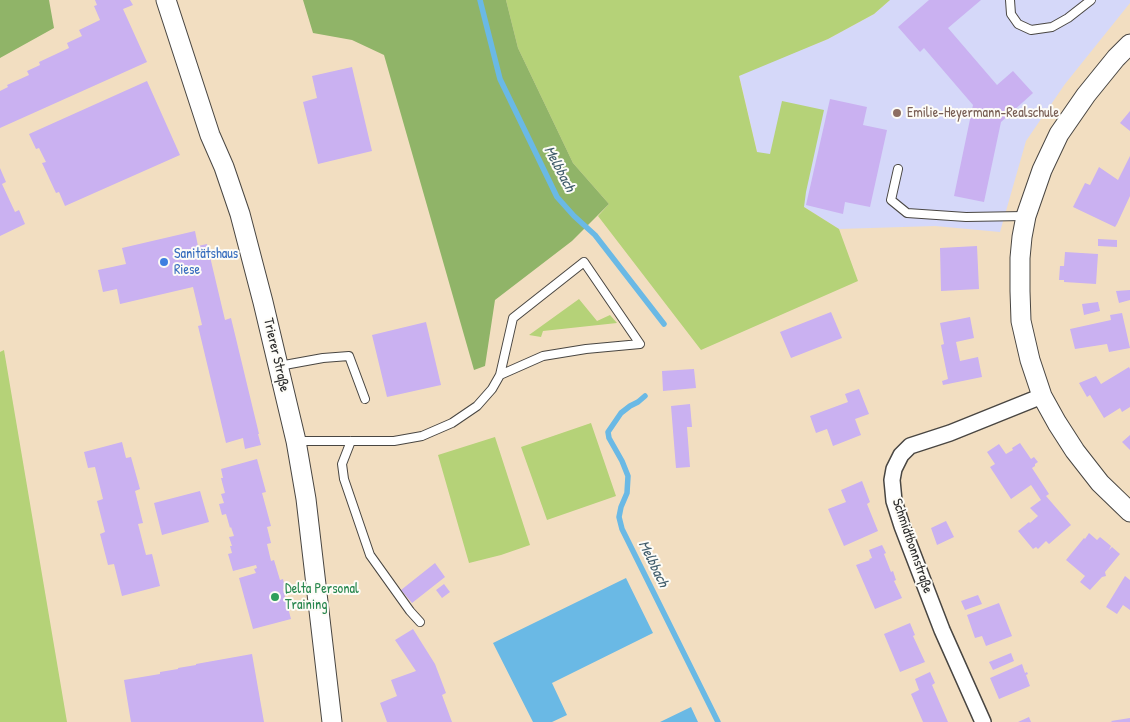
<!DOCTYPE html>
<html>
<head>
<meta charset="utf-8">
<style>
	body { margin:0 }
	canvas { display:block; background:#f2dec1 }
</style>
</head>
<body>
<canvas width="1130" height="722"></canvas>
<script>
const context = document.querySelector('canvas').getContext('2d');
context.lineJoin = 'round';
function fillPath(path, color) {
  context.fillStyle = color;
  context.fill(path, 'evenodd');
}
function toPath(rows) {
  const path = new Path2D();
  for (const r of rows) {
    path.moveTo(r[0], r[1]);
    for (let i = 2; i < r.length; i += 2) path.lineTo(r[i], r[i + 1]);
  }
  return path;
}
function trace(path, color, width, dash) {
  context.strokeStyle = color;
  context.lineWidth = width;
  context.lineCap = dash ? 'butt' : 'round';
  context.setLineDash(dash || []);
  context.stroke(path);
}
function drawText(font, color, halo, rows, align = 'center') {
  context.font = font + ' "Patrick Hand",sans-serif';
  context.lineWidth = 4;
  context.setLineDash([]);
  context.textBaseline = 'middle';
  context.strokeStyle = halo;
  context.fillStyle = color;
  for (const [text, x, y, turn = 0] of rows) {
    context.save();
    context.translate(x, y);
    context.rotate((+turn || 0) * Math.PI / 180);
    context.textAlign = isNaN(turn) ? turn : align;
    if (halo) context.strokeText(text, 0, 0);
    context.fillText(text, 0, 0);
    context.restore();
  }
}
const built = toPath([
	[890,0,1130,0,1130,3,1065,84,1026,141,1000,232,935,226,839,229,804,207,757,152,739,75,828,39,874,14]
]);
const green = toPath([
	[506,0,890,0,874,14,828,39,739,76,757,152,770,154,782,101,824,110,806,192,804,207,839,229,858,281,701,350,598,216,609,204,573,163,518,48],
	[579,299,597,321,610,315,617,323,543,331,541,337,529,335],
	[4,350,67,722,0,722,0,352],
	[591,423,616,496,547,520,521,447],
	[495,437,530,545,501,555,469,563,438,455]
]);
const forest = toPath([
	[0,0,49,0,54,28,0,58],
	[303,0,506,0,518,48,573,163,609,204,572,241,495,300,485,366,474,370,384,55,352,40,313,33]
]);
const water = toPath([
	[626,578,653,633,552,683,567,715,552,722,533,722,493,643],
	[691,707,698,722,660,722]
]);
const stream = toPath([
	[480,0,500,79,557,197,574,216,595,235,664,324],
	[645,396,638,402,630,406,621,413,608,432,609,438,622,461,628,476,627,493,621,507,619,517,622,529,718,722]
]);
const building = toPath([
	[95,0,130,0,133,5,123,9,147,62,0,128,0,91,8,87,7,85,29,75,27,71,40,65,39,62,69,48,67,43,82,36,79,30,100,20,94,6,97,5],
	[929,0,981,0,948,28,997,85,1013,71,1033,93,1001,122,984,202,954,196,973,105,924,48,920,52,898,27],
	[352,67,372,151,318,164,303,102,317,98,312,76],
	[147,81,180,155,65,206,59,192,56,193,42,163,46,162,39,148,36,149,29,134],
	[830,99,867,107,863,125,887,130,870,207,845,202,843,214,806,205],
	[1130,111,1130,131,1120,123],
	[1130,156,1130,196,1117,224,1115,227,1073,207,1085,183,1090,185,1099,167,1118,180],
	[0,168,6,182,2,184,15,212,19,210,25,224,0,236],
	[195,231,198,246,207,244,225,320,231,318,259,434,258,434,261,445,245,449,243,438,226,443,198,326,202,325,193,287,120,304,117,289,103,292,98,270,126,264,122,248],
	[1098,239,1117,240,1117,247,1098,246],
	[977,246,979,289,941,291,940,248],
	[1065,252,1098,254,1096,284,1064,282,1064,280,1059,280,1060,266,1064,266],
	[1130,290,1130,300,1119,303,1116,291],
	[1098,302,1100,311,1084,315,1082,304],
	[831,312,842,338,791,358,780,332],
	[1122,313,1130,348,1109,352,1107,344,1075,349,1070,329,1111,320,1110,315],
	[970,317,974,338,956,342,960,361,978,357,982,377,943,385,942,381,948,379,941,345,944,344,940,323],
	[426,322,441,385,387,397,372,335],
	[1129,367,1130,369,1130,407,1122,412,1120,408,1104,418,1090,395,1087,397,1079,383,1096,376,1101,384],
	[694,369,696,388,663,391,662,371],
	[859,389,869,414,855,419,861,435,833,446,827,429,816,433,810,416,848,402,845,394],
	[690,404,692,427,687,427,690,467,676,468,671,406],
	[1130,435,1130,450,1122,442],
	[122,442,126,458,131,457,140,489,135,491,143,523,138,524,146,555,152,554,160,586,122,596,114,564,108,565,100,534,105,532,97,501,103,499,95,467,88,468,84,452],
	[1020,443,1031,459,1034,457,1038,462,1035,464,1035,466,1032,468,1049,494,1046,496,1071,525,1049,544,1046,541,1038,549,1036,547,1033,549,1018,531,1029,522,1030,523,1038,516,1030,508,1041,500,1031,485,1011,499,990,467,995,464,987,452,999,444,1006,454,1013,450,1012,448],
	[257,459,266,492,262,493,271,526,267,527,271,543,267,544,271,561,274,560,280,580,283,579,285,588,283,589,291,619,253,629,239,578,256,573,254,569,257,568,256,565,233,571,228,554,232,553,230,546,232,546,229,537,234,536,231,527,230,528,226,514,222,515,219,504,224,503,221,494,225,493,221,478,223,478,221,469],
	[862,481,870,502,867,504,878,531,844,546,828,509,846,502,841,490],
	[200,491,209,522,162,535,154,503],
	[946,521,954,537,937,545,931,528],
	[1089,533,1097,540,1100,537,1111,546,1109,550,1112,547,1120,554,1105,572,1106,576,1102,577,1090,590,1080,582,1085,576,1066,560,1084,538,1085,539],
	[882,545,886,553,884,554,891,572,893,571,896,580,894,581,902,598,875,609,856,565,870,560,869,559,872,558,869,550],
	[435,563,445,577,412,603,401,590],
	[1125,576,1130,580,1130,610,1123,605,1117,614,1106,607],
	[444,584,450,592,442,598,436,590],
	[978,595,982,604,965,610,961,601],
	[999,603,1012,636,986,646,982,636,975,638,967,615],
	[910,623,915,635,913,636,925,662,900,672,884,634],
	[413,629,435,664,446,693,442,695,452,722,387,722,380,703,397,696,391,680,416,671,395,640],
	[1011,653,1014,661,993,670,989,662],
	[252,654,264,722,131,722,124,680,160,674,160,672,178,669,178,668,196,665,196,664],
	[1022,664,1025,673,1027,672,1028,674,1026,675,1030,686,999,699,990,678],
	[930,672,935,683,932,685,948,722,923,722,911,694,919,690,915,679],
	[1029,717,1031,722,1018,722],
	[1130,718,1130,722,1112,722,1111,721]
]);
const service = toPath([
	[1010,0,1011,14,1018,24,1031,30,1052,27,1068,18,1091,0],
	[898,169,891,200,907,213,966,217,1024,216],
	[279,366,323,358,349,356,365,399],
	[297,441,394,441,422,436,452,423,477,406,492,389,500,375,513,318,584,262,640,344,586,349,543,356,500,375],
	[351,441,342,464,344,479,370,555,410,611,420,622]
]);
const minor = toPath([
	[983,722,942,630,902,526,894,501,892,480,894,469,901,455,910,446,950,433,1042,396]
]);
const tertiary = toPath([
	[166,0,210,135,224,167,240,214,263,302,296,441,306,499,332,722],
	[1130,44,1116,58,1086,95,1059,134,1042,170,1026,216,1022,237,1020,258,1020,291,1021,321,1030,360,1042,396,1057,423,1075,451,1100,483,1130,512]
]);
const markers = [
	[897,113,5,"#8d6e63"],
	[164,262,5,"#3f7fe0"],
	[275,597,5,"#2e9e5b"]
];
const educationNames = [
	["Emilie-Heyermann-Realschule",907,113]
];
const shopNames = [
	["Sanitätshaus",174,254],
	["Riese",174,270]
];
const streetNames = [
	["Trierer Straße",276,355,77],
	["Schmidtbonnstraße",912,546,71]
];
const leisureNames = [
	["Delta Personal",285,589],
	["Training",285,605]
];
const waterNames = [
	["Melbbach",559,169,62],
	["Melbbach",653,564,64]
];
fillPath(built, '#d5d8f9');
fillPath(green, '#b5d278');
fillPath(forest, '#90b468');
fillPath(water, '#6ab9e5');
trace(stream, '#6ab9e5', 5.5);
fillPath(building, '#cab1f1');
trace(service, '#494642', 10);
trace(minor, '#494642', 18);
trace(tertiary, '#494642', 21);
trace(service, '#fff', 8);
trace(minor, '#fff', 15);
trace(tertiary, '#fff', 19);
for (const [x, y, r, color] of markers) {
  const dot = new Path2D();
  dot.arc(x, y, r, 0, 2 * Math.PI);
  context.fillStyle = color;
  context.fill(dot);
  trace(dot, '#fdfcf7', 2);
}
drawText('14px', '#785e54', '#fdfcf7', educationNames, 'left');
drawText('14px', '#366cbe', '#fdfcf7', shopNames, 'left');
drawText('14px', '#2b2b2b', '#fdfcf7', streetNames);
drawText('14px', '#27864d', '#fdfcf7', leisureNames, 'left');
drawText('italic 15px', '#415d6c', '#fdfcf7', waterNames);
</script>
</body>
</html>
